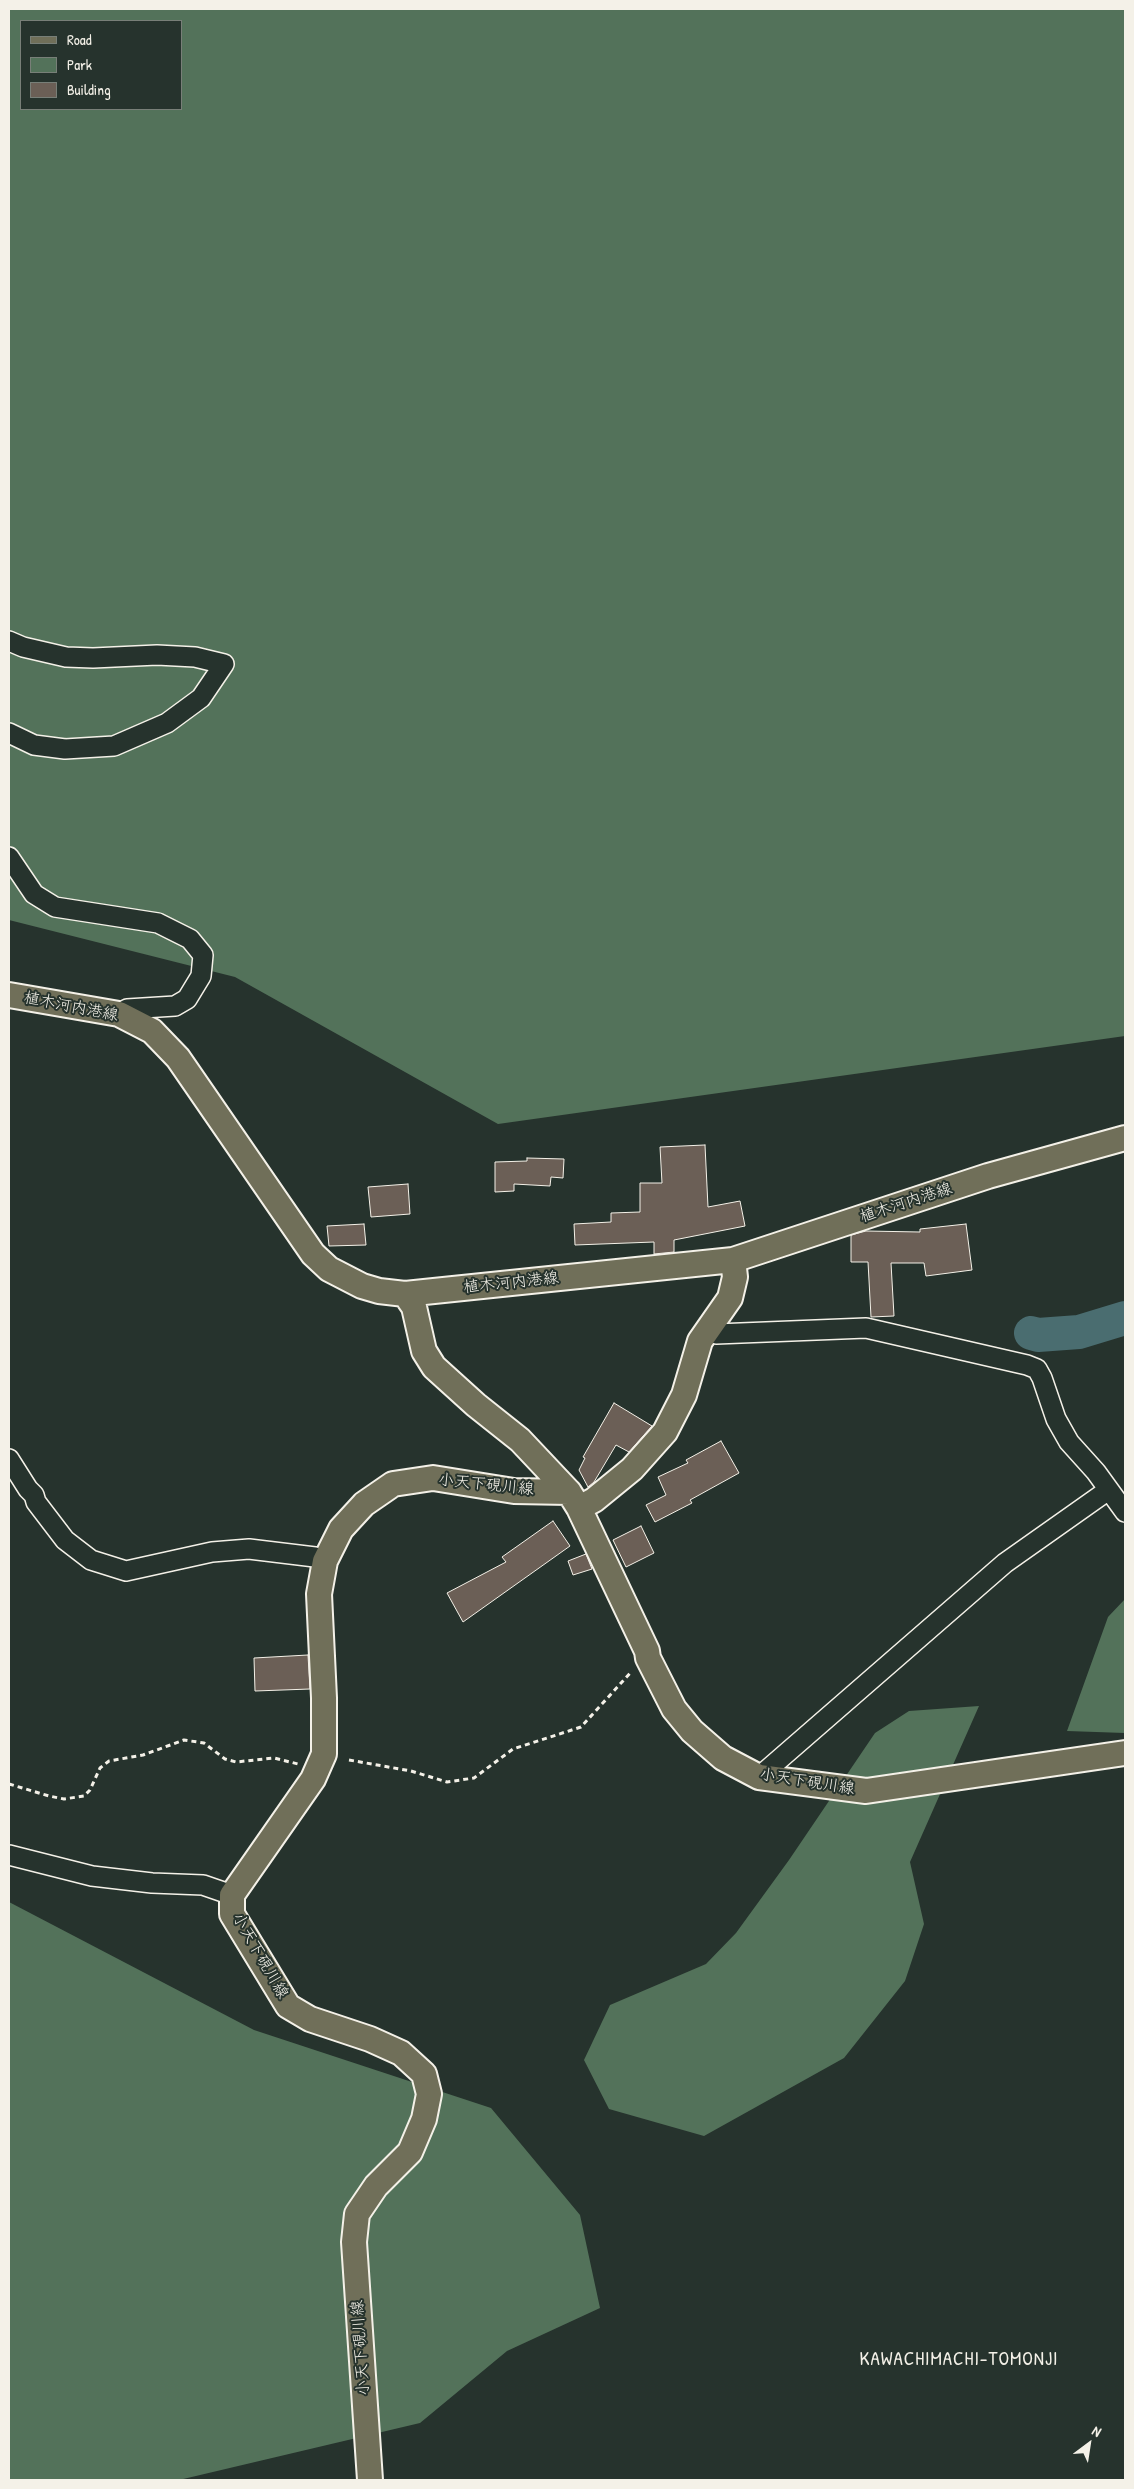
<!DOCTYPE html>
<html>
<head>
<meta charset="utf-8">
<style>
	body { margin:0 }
	#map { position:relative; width:1134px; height:2489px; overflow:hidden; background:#26332d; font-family:"Patrick Hand",sans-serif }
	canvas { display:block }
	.frame { position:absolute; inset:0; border:10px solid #f4f1e8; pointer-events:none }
	.legend { position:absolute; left:20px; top:20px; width:162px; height:90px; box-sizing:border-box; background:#26332d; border:1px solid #787f78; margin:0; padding:6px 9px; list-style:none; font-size:15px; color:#f4f1e8 }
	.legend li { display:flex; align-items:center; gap:10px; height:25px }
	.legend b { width:25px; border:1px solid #787f78 }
	.north { position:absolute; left:1064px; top:2419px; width:50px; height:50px; -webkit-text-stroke:4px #26332d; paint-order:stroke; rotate:31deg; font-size:14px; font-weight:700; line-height:20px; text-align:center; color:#f4f1e8 }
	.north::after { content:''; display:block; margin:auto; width:18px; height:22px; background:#f4f1e8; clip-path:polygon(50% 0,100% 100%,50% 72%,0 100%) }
</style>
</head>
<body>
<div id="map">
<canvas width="1134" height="2489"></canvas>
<div class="frame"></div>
<ul class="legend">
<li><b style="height:6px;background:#706f59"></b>Road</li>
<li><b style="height:14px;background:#53725a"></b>Park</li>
<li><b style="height:14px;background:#6b5f56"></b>Building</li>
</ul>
<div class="north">N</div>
</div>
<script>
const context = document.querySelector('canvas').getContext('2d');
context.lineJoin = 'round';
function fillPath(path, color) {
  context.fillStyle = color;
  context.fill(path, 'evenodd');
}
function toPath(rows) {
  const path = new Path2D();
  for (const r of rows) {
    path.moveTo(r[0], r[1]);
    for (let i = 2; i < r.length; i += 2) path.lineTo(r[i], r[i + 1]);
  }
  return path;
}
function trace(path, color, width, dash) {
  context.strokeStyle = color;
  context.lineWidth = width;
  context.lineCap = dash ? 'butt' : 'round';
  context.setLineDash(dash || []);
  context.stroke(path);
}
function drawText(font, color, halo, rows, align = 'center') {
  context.font = font + ' "Patrick Hand","Klee One",sans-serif';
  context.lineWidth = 4;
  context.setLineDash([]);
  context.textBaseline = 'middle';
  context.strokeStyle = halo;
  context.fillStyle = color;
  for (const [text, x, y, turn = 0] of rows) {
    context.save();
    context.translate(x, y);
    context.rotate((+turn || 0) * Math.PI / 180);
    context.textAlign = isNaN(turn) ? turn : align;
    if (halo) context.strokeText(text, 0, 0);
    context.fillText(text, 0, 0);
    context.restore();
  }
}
const green = toPath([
	[9,9,1125,9,1125,1036,498,1124,235,977,9,920],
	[21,21,181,21,181,109,21,109],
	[1125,1599,1125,1733,1067,1731,1108,1617],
	[979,1706,910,1862,924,1924,905,1981,844,2058,704,2136,609,2109,584,2060,610,2005,706,1964,736,1933,789,1860,875,1733,909,1711],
	[9,1902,254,2030,491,2108,580,2215,600,2308,507,2351,420,2423,179,2480,9,2480]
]);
const river = toPath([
	[1031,1333,1038,1335,1079,1332,1125,1318]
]);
const building = toPath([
	[705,1145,708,1207,740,1201,745,1226,674,1240,674,1252,654,1254,654,1242,575,1245,574,1224,611,1222,611,1213,640,1212,640,1183,662,1183,660,1147,705,1145],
	[527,1158,564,1159,563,1178,551,1177,550,1186,514,1184,514,1191,495,1192,495,1162,527,1161,527,1158],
	[408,1184,410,1214,371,1217,368,1187,408,1184],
	[364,1224,366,1245,329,1246,327,1226,364,1224],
	[966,1224,972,1270,926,1276,924,1263,891,1263,894,1316,871,1317,868,1262,851,1262,851,1235,866,1231,920,1232,920,1229,966,1224],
	[614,1403,652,1426,629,1452,616,1445,594,1482,588,1487,579,1470,585,1458,583,1457,614,1403],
	[721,1441,739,1473,690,1500,692,1503,655,1522,646,1505,666,1495,658,1477,688,1463,686,1460,721,1441],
	[553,1521,570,1546,463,1622,447,1593,506,1562,502,1557,553,1521],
	[641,1526,654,1553,626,1567,613,1540,641,1526],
	[586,1554,592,1569,573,1575,568,1561,586,1554],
	[308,1655,310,1689,255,1691,254,1658,308,1655]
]);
const path = toPath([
	[349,1760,411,1771,447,1782,474,1778,513,1749,581,1727,632,1671],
	[9,1784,49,1796,64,1799,84,1796,90,1790,100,1768,109,1761,143,1755,184,1740,204,1743,225,1759,236,1762,274,1758,298,1764]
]);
const minor = toPath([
	[9,641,23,647,66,657,93,658,157,655,195,657,224,664,201,698,167,723,114,746,65,749,34,745,9,733],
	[9,857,34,894,55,907,158,923,190,939,203,955,201,976,187,999,175,1006,127,1009,119,1014],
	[706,1331,716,1334,866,1328,1027,1365,1037,1369,1042,1378,1056,1419,1069,1442,1096,1472,1125,1512],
	[9,1459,28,1489,34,1495,36,1502,65,1540,91,1560,126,1571,212,1552,249,1549,315,1557,325,1561],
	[759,1777,1005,1563,1107,1491],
	[9,1855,92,1876,152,1883,203,1885,232,1895]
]);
const major = toPath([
	[9,995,119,1014,152,1031,178,1058,313,1254,329,1269,362,1286,379,1291,405,1294,733,1260,988,1176,1125,1138],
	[405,1294,414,1307,424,1351,434,1367,476,1405,520,1440,569,1492],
	[579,1508,647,1651,648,1658,674,1709,692,1731,723,1758,759,1777,866,1791,1125,1753],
	[370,2480,354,2242,357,2214,376,2186,410,2152,424,2119,429,2094,424,2074,401,2053,370,2039,310,2019,288,2006,232,1914,232,1895,313,1779,324,1754,324,1698,319,1594,325,1561,341,1529,364,1504,393,1484,433,1478,514,1491,569,1492,579,1508,594,1500,632,1469,665,1432,684,1395,700,1341,730,1298,735,1277,733,1260]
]);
const streetNames = [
	["植木河内港線",71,1007,11],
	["植木河内港線",906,1203,-18],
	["植木河内港線",511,1283,-6],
	["小天下硯川線",486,1485,6],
	["小天下硯川線",807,1782,9],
	["小天下硯川線",260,1956,60],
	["小天下硯川線",361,2348,-94]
];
const quarterNames = [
	["KAWACHIMACHI-TOMONJI",959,2360]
];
fillPath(green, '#53725a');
trace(river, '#4a6d70', 34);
fillPath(building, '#6b5f56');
trace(building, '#f4f1e8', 1);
trace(minor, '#f4f1e8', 22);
trace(major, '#f4f1e8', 28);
trace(path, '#f4f1e8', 3, [5, 4]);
trace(minor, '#26332d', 19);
trace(major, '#706f59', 24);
drawText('16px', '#f4f1e8', '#26332d', streetNames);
context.letterSpacing = '1px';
drawText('19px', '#f4f1e8', '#26332d', quarterNames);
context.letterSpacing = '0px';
</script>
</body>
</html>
